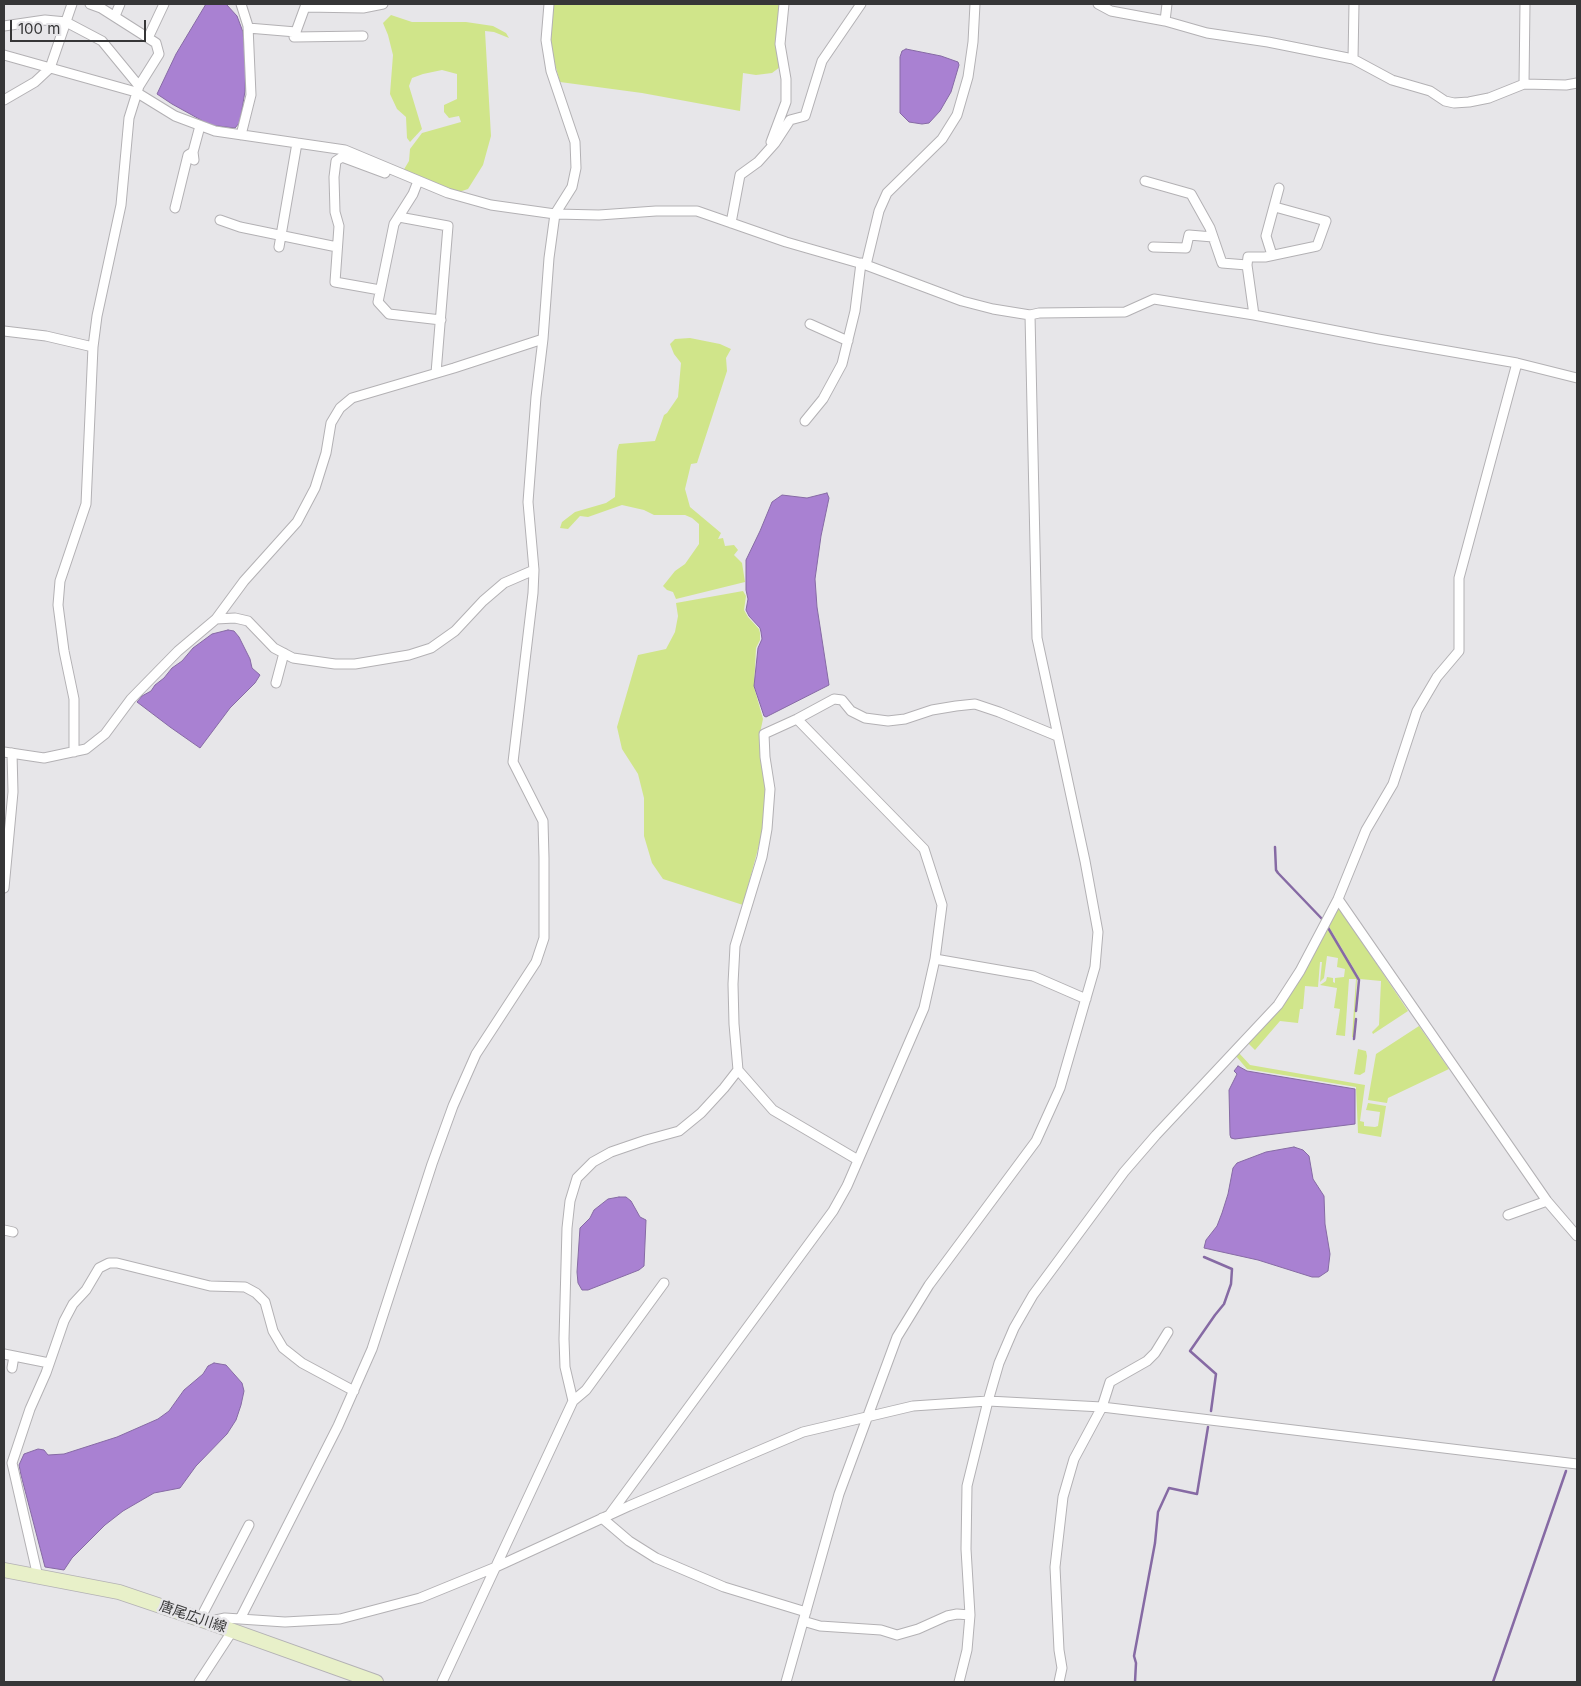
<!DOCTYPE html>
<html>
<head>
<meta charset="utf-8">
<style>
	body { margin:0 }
	#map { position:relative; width:1581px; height:1686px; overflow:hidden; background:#e7e6e9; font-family:Inter,sans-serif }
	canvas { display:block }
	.frame { position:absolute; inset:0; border:5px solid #363637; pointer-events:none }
	.scale { position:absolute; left:10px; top:20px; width:136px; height:22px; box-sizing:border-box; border:2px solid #363637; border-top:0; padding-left:6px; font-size:15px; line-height:18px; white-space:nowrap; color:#363637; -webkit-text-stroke:4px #e7e6e9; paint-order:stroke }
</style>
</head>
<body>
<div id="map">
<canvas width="1581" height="1686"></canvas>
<div class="frame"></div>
<div class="scale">100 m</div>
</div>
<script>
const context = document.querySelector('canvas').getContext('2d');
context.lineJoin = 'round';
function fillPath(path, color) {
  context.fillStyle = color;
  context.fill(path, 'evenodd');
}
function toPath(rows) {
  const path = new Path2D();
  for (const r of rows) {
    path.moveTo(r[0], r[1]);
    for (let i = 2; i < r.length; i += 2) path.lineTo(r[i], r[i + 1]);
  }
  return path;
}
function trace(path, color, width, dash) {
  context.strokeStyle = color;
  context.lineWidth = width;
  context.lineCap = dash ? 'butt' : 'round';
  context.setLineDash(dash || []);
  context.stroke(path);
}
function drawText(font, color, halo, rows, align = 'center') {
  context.font = font + ' Inter,"Noto Sans JP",sans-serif';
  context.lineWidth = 5;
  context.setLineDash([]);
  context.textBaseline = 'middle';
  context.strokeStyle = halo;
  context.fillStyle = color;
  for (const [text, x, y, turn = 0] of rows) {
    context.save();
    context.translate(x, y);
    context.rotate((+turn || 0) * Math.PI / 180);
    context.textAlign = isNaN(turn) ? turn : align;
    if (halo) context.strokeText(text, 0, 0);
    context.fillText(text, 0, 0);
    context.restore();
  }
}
const green = toPath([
	[553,4,781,4,780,67,772,73,756,75,743,73,740,111,642,93,560,82,550,47],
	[391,15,412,22,466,22,493,26,506,33,509,38,494,32,485,31,491,136,483,165,468,189,459,192,448,189,403,171,409,161,410,149,422,133,461,122,459,116,449,118,444,112,444,105,457,99,457,74,442,70,423,74,412,78,409,86,422,129,410,142,407,138,406,117,397,109,390,94,393,55,388,35,383,23],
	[690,338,720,344,731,349,726,358,727,371,697,463,691,464,685,489,690,507,721,533,718,539,723,538,725,546,734,545,738,550,734,555,742,563,745,582,676,599,673,592,667,590,663,586,675,571,685,564,699,544,699,524,692,518,685,515,654,515,644,510,622,505,588,517,580,516,568,529,560,528,562,522,575,512,606,503,615,497,617,451,619,444,655,441,664,415,667,413,678,397,681,363,674,354,670,344,675,339],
	[743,591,746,596,744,610,748,617,759,629,760,633,760,640,756,648,754,687,763,719,760,733,763,770,767,789,763,830,743,905,663,879,652,863,644,836,644,798,638,774,622,749,617,727,638,655,666,649,675,632,678,616,676,603],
	[1336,909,1340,909,1408,1011,1373,1034,1372,1032,1379,1025,1381,981,1360,979,1328,925],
	[1327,927,1357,978,1354,1038,1352,1037,1356,979,1349,979,1345,1036,1336,1035,1340,1009,1334,1008,1337,988,1320,985,1326,981,1327,977,1333,978,1333,982,1335,983,1335,978,1344,977,1345,969,1337,967,1338,958,1327,956,1324,978,1320,982,1322,962,1320,962,1318,987,1305,986,1303,1009,1300,1009,1298,1023,1280,1021,1255,1050,1248,1043,1280,1007,1293,990],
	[1419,1026,1449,1069,1388,1098,1387,1103,1368,1100,1376,1054],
	[1358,1049,1366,1051,1367,1056,1365,1072,1360,1075,1354,1074],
	[1239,1053,1250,1065,1365,1085,1360,1121,1364,1122,1364,1126,1375,1127,1378,1126,1380,1112,1366,1110,1368,1103,1386,1106,1381,1137,1358,1133,1356,1087,1247,1069,1236,1056]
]);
const water = toPath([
	[206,4,226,4,237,16,243,32,246,65,245,91,240,122,235,128,210,125,172,104,157,94,176,54,206,4],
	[906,49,941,56,958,62,959,65,951,92,940,111,929,123,922,124,909,122,900,113,900,57,902,51,906,49],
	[827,493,829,498,821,536,815,579,817,607,829,685,766,717,764,716,754,686,758,648,762,639,761,632,760,628,749,616,746,610,748,599,746,590,746,560,760,531,772,502,782,495,807,498,827,493],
	[228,630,234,631,239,637,250,659,252,668,260,675,255,683,230,708,200,748,170,727,137,702,142,696,151,691,155,685,164,678,172,668,182,661,193,648,212,634,228,630],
	[1238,1066,1247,1071,1355,1089,1355,1124,1235,1139,1231,1138,1230,1135,1229,1090,1237,1074,1234,1071,1238,1066],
	[1294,1147,1303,1150,1309,1156,1313,1179,1324,1196,1325,1224,1330,1254,1328,1271,1319,1277,1312,1277,1258,1260,1204,1248,1206,1240,1217,1226,1222,1213,1228,1194,1233,1168,1237,1163,1266,1152,1294,1147],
	[619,1197,626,1197,631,1201,640,1217,646,1220,644,1266,639,1270,588,1290,582,1290,578,1283,577,1272,580,1228,590,1218,594,1210,608,1199,619,1197],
	[214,1363,226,1365,242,1383,244,1391,241,1405,236,1420,227,1434,196,1466,180,1488,154,1493,123,1511,105,1525,72,1558,64,1570,45,1567,21,1475,19,1465,24,1454,38,1449,44,1450,48,1455,64,1454,117,1437,158,1419,169,1411,184,1390,203,1374,208,1366,214,1363]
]);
const stream = toPath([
	[1275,847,1276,870,1278,873,1324,921],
	[1327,926,1359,980,1356,1011],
	[1354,1039,1356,1019],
	[1204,1257,1232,1269,1231,1284,1224,1304,1215,1315,1190,1351,1216,1374,1211,1411],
	[1135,1682,1136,1663,1134,1656,1155,1543,1158,1512,1169,1488,1197,1494,1208,1427],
	[1493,1682,1566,1471]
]);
const minor = toPath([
	[1098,4,1111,11,1165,21,1207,33,1268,42,1353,59,1392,80,1430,91,1445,101,1454,103,1469,102,1489,98,1524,84,1566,85,1577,83],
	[115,16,120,4],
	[1165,21,1167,4],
	[4,26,45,20,66,22,102,41,139,86],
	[248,28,296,32],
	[363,36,294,37,305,7,363,8,383,4],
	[148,38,164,4],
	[4,55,136,92,175,116,215,131,345,150,448,193,491,205,555,214,599,215,656,211,697,211,786,242,866,265,962,301,993,309,1030,315,1039,313,1125,312,1154,299,1254,315,1378,339,1517,363,1577,378],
	[1353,59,1354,4],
	[1524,84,1525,4],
	[4,100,35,82,50,68,72,4],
	[241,135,251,95,248,26,241,4],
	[771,142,786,102,786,79,780,44,784,4],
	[194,160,193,152,200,126],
	[418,181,413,194,394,224,378,302,389,314,441,320],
	[1145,181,1191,194,1210,228,1222,263,1247,265,1254,315],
	[175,208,188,155,193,152],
	[399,217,448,226,436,373],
	[220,220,240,227,337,247],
	[731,223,740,175,758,162,775,143,790,120,805,116,822,61,861,4],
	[279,247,297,143],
	[1153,247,1186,248,1189,235,1213,237],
	[1272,255,1266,236,1279,188],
	[866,265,879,211,887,193,942,139,957,115,968,77,973,42,975,4],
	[1247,265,1248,257,1265,257,1317,246,1326,221,1275,207],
	[380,290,335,282,339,226,335,212,334,177,336,161,342,157,385,173],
	[810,324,848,341],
	[4,331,46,336,93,347],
	[805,421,823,399,842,364,855,311,861,263],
	[216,619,235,618,248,621,274,648,293,658,335,664,355,664,409,655,431,648,455,631,483,601,504,583,534,570],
	[276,683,284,653],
	[4,752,44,758,86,749,105,734,131,699,178,651,216,619,244,581,297,522,315,488,326,453,331,423,340,408,352,398,454,368,543,339],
	[74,752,74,699,64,651,58,605,60,581,86,504,93,347,97,316,121,205,129,118,139,86,159,54,156,43,101,8,90,4],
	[4,888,13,792,12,753],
	[1338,899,1547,1201,1577,1236],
	[935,959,1033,976,1086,999],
	[858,1160,773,1110,738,1070,734,1024,733,984,735,946,762,857,767,829,770,789,765,757,764,734,797,719,834,699,842,700,851,711,865,718,888,721,905,719,932,710,956,706,975,704,999,712,1057,736],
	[1508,1215,1547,1201],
	[4,1230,13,1232],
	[4,1354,49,1363],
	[12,1368,14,1356],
	[573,1401,586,1390,664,1283],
	[610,1514,833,1211,847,1186,924,1008,935,959,942,905,924,849,797,719],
	[602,1518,629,1541,656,1558,724,1587,806,1612],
	[38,1577,12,1463,30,1409,46,1373,64,1321,73,1304,86,1290,99,1268,109,1263,117,1263,210,1286,245,1287,256,1293,265,1302,273,1331,283,1348,302,1363,354,1391],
	[200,1619,249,1525],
	[240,1619,338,1426,372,1349,432,1164,453,1106,476,1054,536,962,544,938,544,858,543,821,513,762,533,593,534,570,528,502,536,397,543,339,549,258,555,214,572,187,576,168,575,142,551,71,546,40,549,4],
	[211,1621,225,1618,285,1622,340,1619,420,1598,496,1567,629,1506,803,1432,913,1406,988,1401,1102,1407,1577,1464],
	[803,1621,820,1626,881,1630,897,1635,918,1629,947,1616,957,1614,970,1615],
	[199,1682,233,1630],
	[442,1682,573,1401,565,1367,564,1339,567,1228,570,1201,577,1178,593,1162,611,1152,646,1140,679,1131,701,1113,724,1088,738,1070],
	[786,1682,839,1494,897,1337,929,1285,1036,1141,1060,1088,1095,967,1098,932,1085,861,1037,638,1030,315],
	[959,1682,967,1650,970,1615,966,1549,967,1486,988,1401,999,1363,1014,1328,1033,1295,1124,1172,1156,1135,1278,1005,1300,971,1338,899,1366,830,1393,784,1417,711,1437,677,1459,651,1459,578,1517,363],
	[1059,1682,1062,1668,1059,1650,1055,1567,1063,1497,1074,1459,1102,1407,1110,1382,1147,1361,1155,1353,1168,1332]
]);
const secondary = toPath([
	[4,1570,119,1592,208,1622,376,1682]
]);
const streetNames = [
	["唐尾広川線",193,1617,19]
];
fillPath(green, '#d0e58a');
fillPath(water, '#a981d2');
trace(water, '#866aa4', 1);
trace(stream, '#866aa4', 2.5);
trace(minor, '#b3b1b4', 11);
trace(secondary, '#b3b1b4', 16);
trace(minor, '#fff', 9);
trace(secondary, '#e8f0c9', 14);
drawText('14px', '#363637', '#e7e6e9', streetNames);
</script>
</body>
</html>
